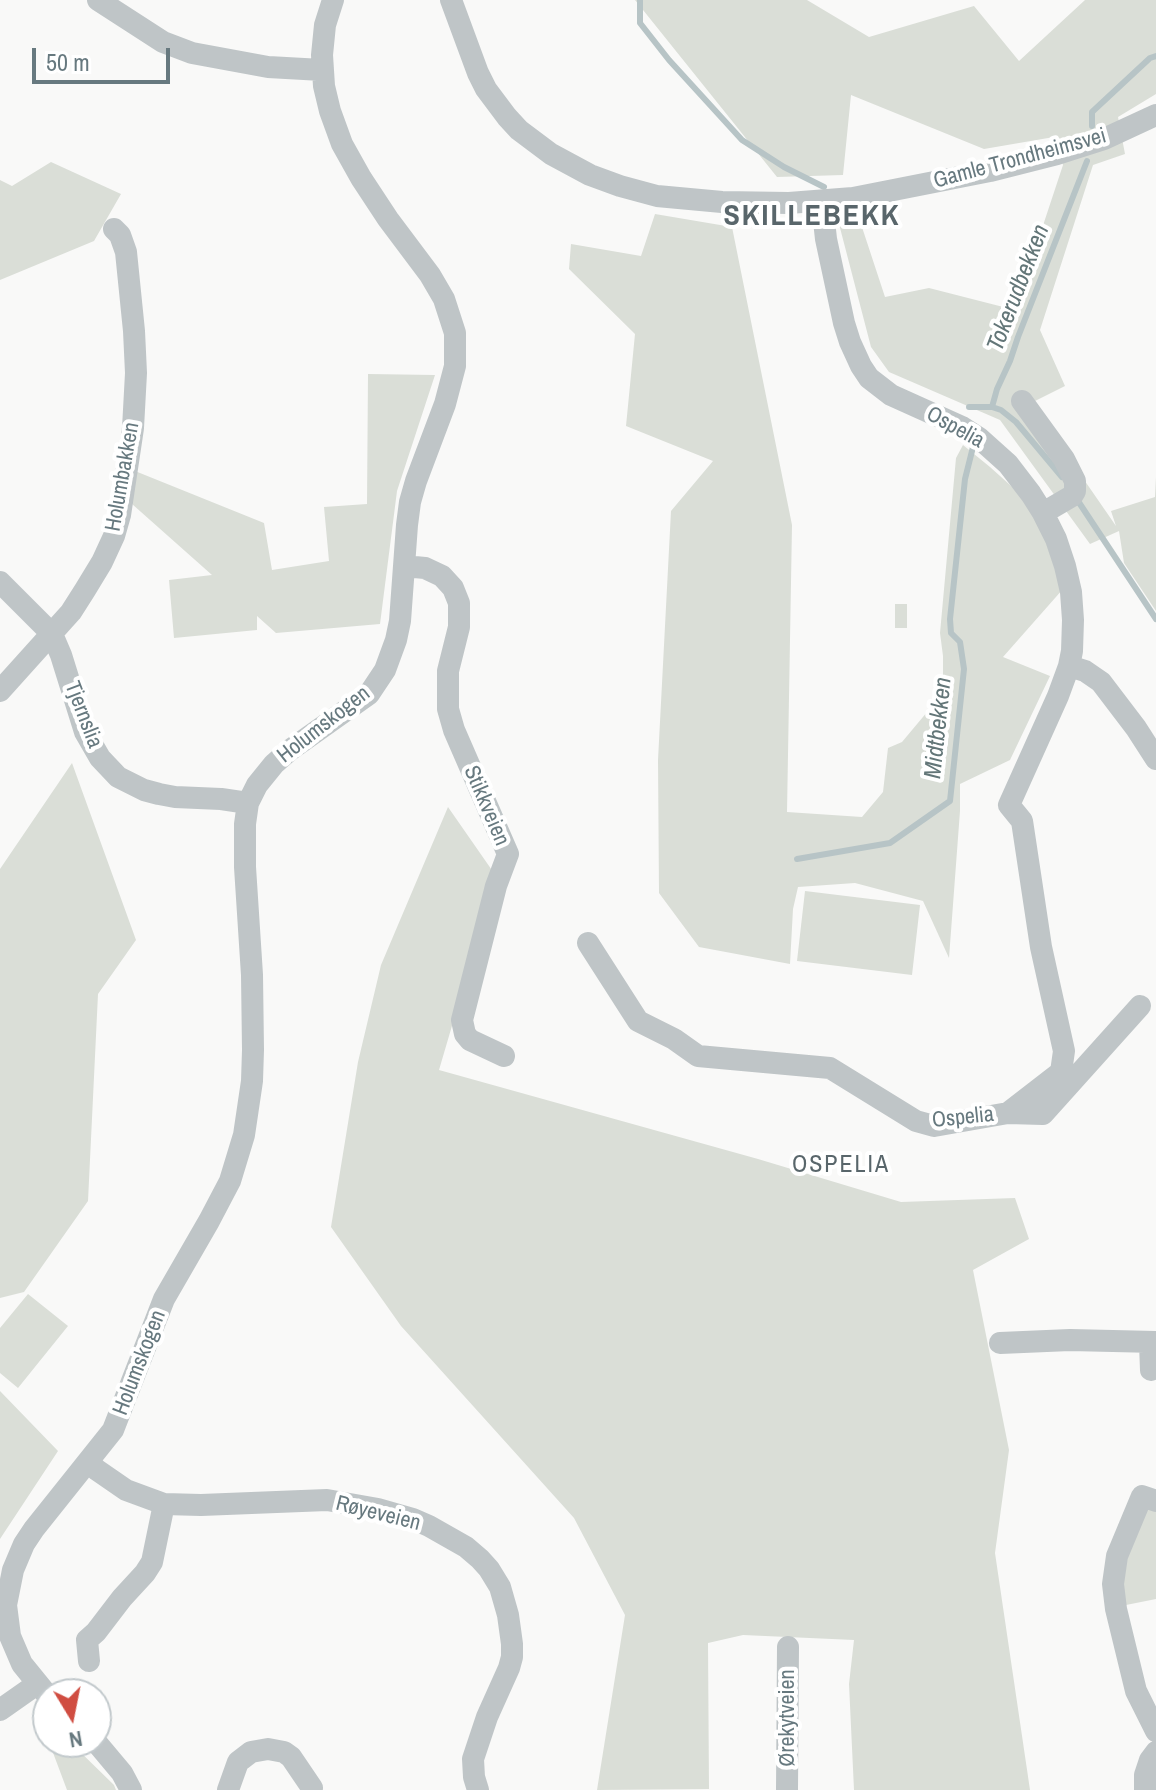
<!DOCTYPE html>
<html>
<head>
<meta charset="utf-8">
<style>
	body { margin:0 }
	#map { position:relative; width:1156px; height:1790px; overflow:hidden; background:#f9f9f8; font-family:"Archivo Narrow",sans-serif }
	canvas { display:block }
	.north { position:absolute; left:32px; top:1678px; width:80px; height:80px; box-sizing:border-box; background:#fff; border:2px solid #c2c9cc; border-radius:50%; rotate:170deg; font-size:22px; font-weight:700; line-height:32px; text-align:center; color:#67797f }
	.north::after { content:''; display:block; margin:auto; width:28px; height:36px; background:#d04d41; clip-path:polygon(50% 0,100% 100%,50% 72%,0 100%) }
	.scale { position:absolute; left:32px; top:48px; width:138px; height:36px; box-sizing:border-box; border:4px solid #67797f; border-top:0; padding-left:10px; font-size:24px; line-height:28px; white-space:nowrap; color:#67797f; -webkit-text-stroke:6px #fff; paint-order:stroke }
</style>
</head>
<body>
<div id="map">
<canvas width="1156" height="1790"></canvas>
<div class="north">N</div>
<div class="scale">50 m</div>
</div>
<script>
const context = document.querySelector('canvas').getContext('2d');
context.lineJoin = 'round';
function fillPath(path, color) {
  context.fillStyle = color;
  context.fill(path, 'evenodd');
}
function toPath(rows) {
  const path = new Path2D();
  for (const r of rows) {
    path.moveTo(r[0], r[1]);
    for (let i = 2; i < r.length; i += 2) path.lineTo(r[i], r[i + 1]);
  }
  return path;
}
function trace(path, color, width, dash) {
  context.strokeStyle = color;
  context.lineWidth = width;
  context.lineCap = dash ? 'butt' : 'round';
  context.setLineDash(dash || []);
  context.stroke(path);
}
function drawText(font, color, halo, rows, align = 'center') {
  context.font = font + ' "Archivo Narrow",sans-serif';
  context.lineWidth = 8;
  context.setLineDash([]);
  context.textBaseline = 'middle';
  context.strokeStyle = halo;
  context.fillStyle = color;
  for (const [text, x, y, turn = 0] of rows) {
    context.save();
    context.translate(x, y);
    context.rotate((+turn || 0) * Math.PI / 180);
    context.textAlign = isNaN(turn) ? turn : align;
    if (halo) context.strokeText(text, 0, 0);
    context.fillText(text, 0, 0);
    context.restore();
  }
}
const green = toPath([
	[635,0,807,0,869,37,974,6,1019,61,1085,0,1156,0,1156,94,1118,117,1125,154,1093,165,1040,330,1065,386,1031,403,1116,526,1111,511,1155,497,1156,477,1156,611,1124,563,1119,531,1090,544,1000,420,889,372,871,347,839,224,858,215,885,297,929,288,1015,310,1063,165,1054,137,984,149,851,95,843,175,777,177],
	[51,162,121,194,94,241,0,280,0,180,12,186],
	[655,214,732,227,792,525,787,812,862,817,883,792,888,748,902,742,938,699,943,682,943,656,940,633,956,458,963,445,990,467,1029,502,1057,546,1063,589,1003,657,1050,676,1010,760,960,784,960,811,949,958,923,901,855,883,798,887,793,909,790,964,699,947,659,893,658,760,671,511,713,461,626,426,635,334,569,269,571,244,641,256],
	[368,374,435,375,397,491,380,624,276,633,257,616,257,630,174,638,169,580,212,575,132,504,135,471,264,523,272,570,329,561,324,507,367,504],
	[895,604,907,604,907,628,895,628],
	[72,763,136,940,98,994,88,1201,24,1292,0,1298,0,869],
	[448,807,496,876,439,1070,758,1159,901,1202,1015,1198,1029,1239,973,1270,1009,1450,995,1553,1030,1790,854,1790,849,1684,854,1640,743,1635,708,1643,709,1789,597,1790,625,1615,574,1518,401,1326,331,1227,358,1062,381,965],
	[805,891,920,905,912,975,797,961],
	[28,1294,68,1326,18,1388,0,1373,0,1328],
	[0,1391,58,1451,0,1539],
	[1148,1506,1156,1509,1156,1599,1121,1606,1124,1562],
	[49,1742,70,1742,114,1785,116,1790,67,1790]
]);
const stream = toPath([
	[640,0,640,23,669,60,742,140,784,167,824,187],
	[1092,126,1092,112,1150,58,1156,56],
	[969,407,992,407,997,389,1010,361,1018,337,1087,161],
	[992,407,1001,410,1016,422,1062,477],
	[1078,501,1156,619],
	[797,859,890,843,950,801,964,669,960,642,951,633,950,619,965,479,973,447]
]);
const minor = toPath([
	[98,0,163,42,192,53,268,67,322,70],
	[451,0,478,73,486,89,507,117,519,130,551,154,590,175,620,186,657,196,722,202,789,203,853,198,990,171,1057,154,1104,139,1156,115],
	[1022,401,1064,459,1075,481,1075,491,1072,496,1043,513],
	[404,566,425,568,442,576,453,588,459,603,459,627,448,671,448,709,454,730,508,854,496,886,462,1020,465,1034,470,1040,504,1056],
	[0,582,52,634,61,655,85,732,100,758,118,777,144,790,159,794,175,797,221,799,248,803],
	[1069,666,1085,671,1101,682,1136,728,1156,759],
	[0,691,71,612,85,590,102,562,114,536,120,515,133,428,136,373,134,331,126,252,120,235,114,229],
	[588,943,638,1021,674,1039,698,1056,830,1068,916,1121,934,1126,1008,1113,1061,1072,1064,1051,1041,947,1022,821,1009,805,1058,696,1069,666,1072,651,1073,620,1071,592,1065,566,1056,539,1043,513,1031,494,1008,464,979,438,962,427,891,395,869,378,861,366,850,342,844,323,826,239,822,202],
	[1008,1113,1043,1114,1140,1006],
	[1000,1343,1070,1340,1156,1342],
	[1150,1343,1151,1370],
	[89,1463,97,1470,126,1490,164,1504,201,1505,327,1500,378,1509,413,1519,429,1526,466,1547,480,1559,489,1569,500,1587,508,1615,512,1644,512,1657,509,1668,487,1717,473,1759,474,1777,478,1790],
	[1156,1501,1142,1496,1117,1556,1113,1584,1116,1609,1136,1691,1156,1731],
	[89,1661,87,1640,96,1632,122,1598,145,1573,152,1562,164,1504],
	[48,1696,22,1664,10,1636,6,1605,13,1570,24,1544,34,1529,113,1430,164,1299,209,1221,230,1181,244,1135,252,1081,253,1050,252,975,245,867,245,824,248,803,257,785,274,764,290,750,369,694,385,670,396,640,400,621,407,525,410,502,416,481,445,404,455,366,455,333,444,299,430,275,388,219,361,178,342,144,330,111,324,86,322,55,325,25,333,0],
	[0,1710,37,1684],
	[96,1742,122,1773,131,1790],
	[228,1790,238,1762,251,1752,268,1749,284,1752,291,1757,312,1788],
	[787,1790,788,1647],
	[1145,1790,1145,1775,1150,1760,1156,1752]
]);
const streetNames = [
	["Gamle Trondheimsvei",1020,159,-15],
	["Ospelia",955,428,29],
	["Holumbakken",123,477,-80],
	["Tjernslia",83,715,69],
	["Holumskogen",324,725,-38],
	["Stikkveien",486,806,67],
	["Ospelia",963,1118,-6],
	["Holumskogen",140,1363,-69],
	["Røyeveien",378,1514,14],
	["Ørekytveien",788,1718,-90]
];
const waterNames = [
	["Tokerudbekken",1019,288,-69],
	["Midtbekken",939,728,-84]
];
const neighbourhoodNames = [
	["OSPELIA",841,1166]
];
const districtNames = [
	["SKILLEBEKK",812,217]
];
fillPath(green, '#daded7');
trace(stream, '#b7c4c6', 6);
trace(minor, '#bfc5c7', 22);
drawText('22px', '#67797f', '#fff', streetNames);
drawText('italic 24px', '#637678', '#fff', waterNames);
context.letterSpacing = '2px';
drawText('24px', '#59666b', '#fff', neighbourhoodNames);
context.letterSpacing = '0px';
context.letterSpacing = '2px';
drawText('bold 30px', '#59666b', '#fff', districtNames);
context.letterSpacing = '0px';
</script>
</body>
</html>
